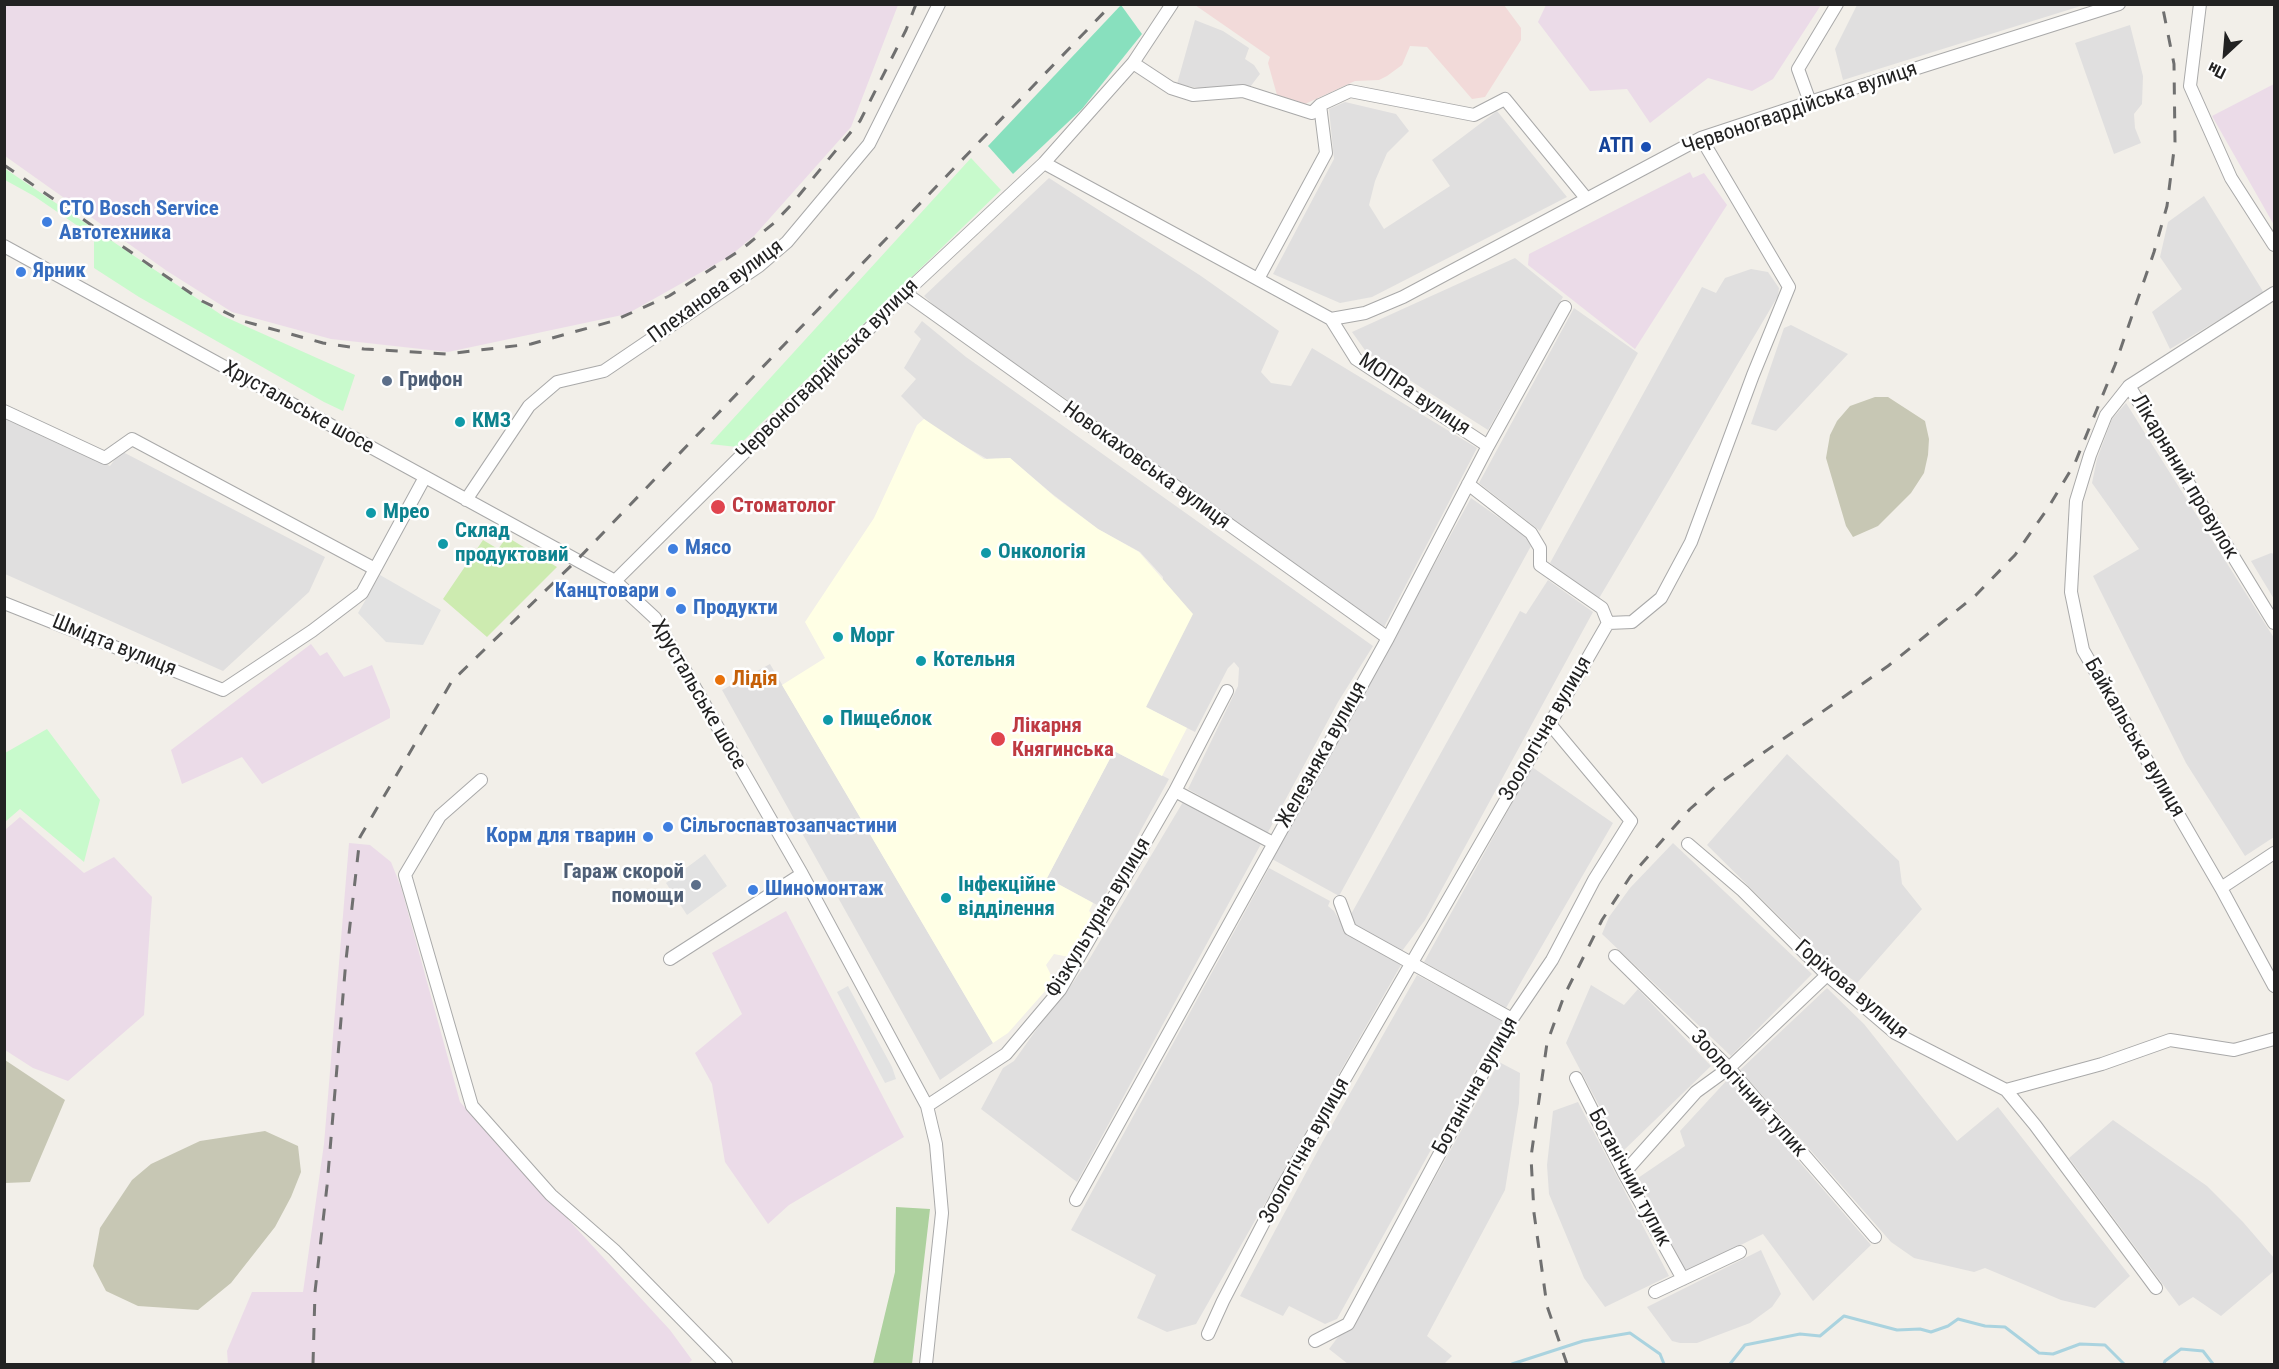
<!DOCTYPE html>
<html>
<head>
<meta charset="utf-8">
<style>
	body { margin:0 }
	#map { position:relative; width:2279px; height:1369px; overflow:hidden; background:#f2efe9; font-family:"Roboto Condensed",sans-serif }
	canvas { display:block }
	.frame { position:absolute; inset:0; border:6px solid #222; pointer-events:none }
	.north { position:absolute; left:2195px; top:24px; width:60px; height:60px; -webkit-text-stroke:4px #fff; paint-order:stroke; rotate:206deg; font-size:16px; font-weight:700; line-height:24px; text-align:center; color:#222 }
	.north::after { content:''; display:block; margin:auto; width:21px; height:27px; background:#222; clip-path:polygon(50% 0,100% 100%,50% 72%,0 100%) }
</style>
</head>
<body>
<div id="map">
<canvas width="2279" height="1369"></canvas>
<div class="frame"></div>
<div class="north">Пн</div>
</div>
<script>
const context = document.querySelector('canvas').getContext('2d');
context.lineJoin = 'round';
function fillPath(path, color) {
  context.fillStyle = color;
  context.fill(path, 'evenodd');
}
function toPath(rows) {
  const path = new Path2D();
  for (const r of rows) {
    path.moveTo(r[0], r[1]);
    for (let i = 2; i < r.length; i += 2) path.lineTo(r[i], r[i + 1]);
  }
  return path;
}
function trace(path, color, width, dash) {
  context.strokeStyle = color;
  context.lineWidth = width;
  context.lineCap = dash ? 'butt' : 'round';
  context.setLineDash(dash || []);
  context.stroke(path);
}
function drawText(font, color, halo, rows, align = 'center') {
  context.font = font + ' "Roboto Condensed",sans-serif';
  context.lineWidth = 5;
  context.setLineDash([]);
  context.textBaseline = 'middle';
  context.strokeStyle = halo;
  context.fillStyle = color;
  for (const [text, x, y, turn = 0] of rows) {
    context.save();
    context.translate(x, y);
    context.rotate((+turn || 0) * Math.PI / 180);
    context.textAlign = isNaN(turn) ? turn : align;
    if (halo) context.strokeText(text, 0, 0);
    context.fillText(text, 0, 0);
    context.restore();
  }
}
const residential = toPath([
	[1857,5,1857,4,2084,5,1843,80,1835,49],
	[1195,20,1223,31,1249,48,1245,59,1254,65,1260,74,1250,87,1198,88,1177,84],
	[2130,25,2143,76,2142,104,2134,114,2135,128,2141,143,2114,154,2075,43],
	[1345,102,1396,114,1409,131,1387,153,1375,181,1369,205,1384,229,1450,186,1432,160,1497,111,1567,197,1372,297,1340,303,1273,274,1334,159,1329,109],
	[1049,178,1201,276,1279,331,1261,372,1271,383,1291,386,1312,348,1477,448,1383,629,1314,577,1201,499,1085,412,943,314,924,296],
	[2204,196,2264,293,2170,349,2152,312,2182,289,2160,257,2168,222],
	[1515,258,1563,297,1488,430,1367,353,1352,332],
	[1751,269,1768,272,1779,288,1778,296,1598,600,1550,563,1702,287,1716,293,1725,278],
	[1574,308,1638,353,1540,531,1479,483],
	[922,321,966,357,1373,646,1338,702,1267,834,1188,789,1238,686,1239,668,1234,662,1228,668,1195,732,1146,707,1163,577,1140,552,1098,529,1051,493,1010,458,987,459,942,433,924,419,901,396,916,379,904,368,921,339,914,332],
	[1791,325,1848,354,1776,431,1751,424,1784,328],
	[2126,403,2274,638,2274,837,2245,856,2186,763,2093,576,2139,549,2092,483,2097,459,2112,419],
	[4,416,110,466,121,451,325,557,309,592,223,671,5,574],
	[1471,498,1525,536,1531,546,1339,896,1272,859],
	[2271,553,2274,554,2274,599,2251,561],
	[1548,580,1593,612,1425,920,1402,951,1352,924,1350,916,1520,611,1526,614],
	[770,664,993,1043,940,1080,722,690],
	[1114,751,1169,779,1099,906,1047,878],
	[1787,754,1899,861,1902,884,1922,909,1857,983,1824,959,1797,934,1707,845],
	[1532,767,1613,823,1506,1008,1424,962],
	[1183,802,1261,844,1077,1182,981,1109,1003,1068,1014,1061,1061,995,1065,994,1090,958],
	[1673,843,1812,974,1731,1056,1602,934,1609,917,1630,888],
	[1269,868,1330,901,1328,906,1334,911,1347,933,1401,965,1196,1324,1167,1332,1137,1318,1156,1275,1071,1230],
	[1417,975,1503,1020,1337,1319,1325,1324,1289,1306,1283,1316,1240,1296,1323,1141],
	[1591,985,1624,1005,1638,989,1711,1066,1623,1151,1566,1043],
	[1827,988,1864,1024,1957,1141,1998,1107,2130,1276,2095,1308,2061,1300,1985,1268,1974,1272,1914,1258,1891,1242,1740,1070],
	[1499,1062,1520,1073,1519,1103,1505,1190,1427,1336,1452,1356,1444,1364,1348,1364,1329,1349,1341,1333,1354,1325],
	[1728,1079,1871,1245,1813,1301,1763,1234,1686,1272,1638,1178,1685,1146,1680,1131],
	[1578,1102,1669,1276,1605,1307,1584,1278,1549,1194,1547,1165,1553,1111],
	[2113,1120,2207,1186,2243,1222,2274,1258,2274,1271,2221,1316,2193,1297,2179,1306,2069,1158],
	[1761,1250,1781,1294,1772,1307,1750,1323,1697,1343,1680,1343,1672,1341,1647,1307]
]);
const commercial = toPath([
	[1195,5,1504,5,1521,28,1521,40,1485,97,1472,99,1427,47,1410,46,1402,65,1387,76,1379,80,1355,81,1305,104,1277,95,1268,63,1270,57]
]);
const industrial = toPath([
	[5,4,898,4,898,5,851,127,754,236,730,256,627,314,448,352,331,339,232,312,167,271,5,156],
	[1546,5,1546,4,1821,5,1773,79,1752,91,1708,78,1650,123,1627,89,1590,91,1538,22],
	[2274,84,2274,225,2212,116],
	[1690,172,1693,178,1704,173,1727,205,1635,349,1528,265,1529,254],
	[311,644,320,656,327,652,344,677,372,665,390,710,390,718,262,784,242,757,182,784,171,750],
	[20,817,84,873,114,857,152,897,144,1015,68,1081,33,1068,5,1050,5,830],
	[349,843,370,845,391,862,401,887,460,1102,670,1330,692,1360,688,1364,228,1364,227,1351,252,1292,303,1292,324,1144],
	[786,911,904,1137,789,1205,768,1224,725,1162,712,1084,695,1053,742,1014,712,953]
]);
const education = toPath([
	[924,419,984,459,1010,458,1055,497,1098,529,1139,552,1193,614,1146,707,1187,728,1162,776,1114,751,1047,878,1093,903,1089,911,1093,915,1069,957,1054,954,1046,965,1054,981,1008,1033,993,1043,782,685,825,658,805,622,874,518,917,425]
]);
const construction = toPath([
	[1875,397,1888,397,1925,421,1929,439,1928,455,1924,473,1911,493,1878,526,1853,537,1846,526,1826,458,1830,435,1837,421,1850,406],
	[5,1060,65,1100,30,1182,5,1183],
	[265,1131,298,1146,301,1172,291,1197,275,1227,231,1283,198,1310,138,1306,106,1291,93,1266,100,1228,132,1180,151,1164,200,1141]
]);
const grass = toPath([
	[507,537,557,567,487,637,443,599,483,540,498,549]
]);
const forest = toPath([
	[896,1207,930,1209,912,1364,873,1364,895,1272]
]);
const park = toPath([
	[971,158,1001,190,737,447,710,444],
	[4,168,223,316,355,375,343,411,324,402,139,297,94,268,94,237,34,196,5,180],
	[47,729,100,800,84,862,20,809,5,822,5,753]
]);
const pitch = toPath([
	[1121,5,1142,34,1082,109,1013,174,988,146]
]);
const parking = toPath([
	[380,575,441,610,423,645,386,642,358,613],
	[705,854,727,886,687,915,666,883],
	[848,986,892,1067,896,1079,885,1083,837,992]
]);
const stream = toPath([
	[1512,1364,1583,1341,1630,1333,1660,1354,1664,1364],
	[1730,1364,1745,1345,1800,1334,1820,1336,1844,1316,1897,1330,1920,1329,1931,1332,1948,1326,1958,1319,1985,1326,2005,1327,2039,1353,2053,1354,2080,1344,2105,1345,2124,1364],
	[2164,1364,2165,1361,2181,1349,2203,1351,2213,1364]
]);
const minor = toPath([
	[2200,4,2190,86,2231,178,2274,245],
	[1133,63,1171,88,1193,95,1243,91,1312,113,1320,105,1350,91,1474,115,1505,99,1586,198],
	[1810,102,1798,69,1837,4],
	[1044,163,1331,319,1356,359,1488,446],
	[4,246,615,581,655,618,802,874,927,1106,936,1144,942,1213,926,1364],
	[1258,279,1326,153,1320,105],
	[905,293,1388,638],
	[2274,293,2129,386,2274,623],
	[1331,319,1365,313,1403,297,1701,138,1810,102,2119,4],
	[2129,386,2106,415,2090,455,2076,501,2071,592,2083,650,2221,888,2274,853],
	[4,411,105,458,132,439,375,569],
	[1468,484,1531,533,1540,548,1540,565,1602,608,1608,623],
	[466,500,529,406,557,382,604,371,759,266,787,242,869,144,939,4],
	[615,581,905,293,1044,163,1133,63,1172,4],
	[4,603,223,690,312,631,362,593,425,477],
	[481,780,440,816,405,875,472,1106,551,1195,614,1250,726,1364],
	[1175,791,1273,843],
	[1688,844,1743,891,1827,975,1895,1033,2006,1090,2035,1125,2156,1288],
	[2221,888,2274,986],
	[1340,902,1350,929,1512,1019],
	[1615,956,1729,1068,1875,1237],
	[670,959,802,874],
	[1576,1078,1624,1173,1683,1279],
	[2006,1090,2102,1064,2170,1040,2234,1050,2274,1039],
	[927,1106,1006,1054,1060,990,1175,791,1227,691],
	[1624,1173,1696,1092,1729,1068,1827,975],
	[1076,1200,1388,638,1488,446,1565,307],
	[1655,1292,1740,1252],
	[1208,1334,1223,1301,1280,1191,1608,623,1632,622,1661,598,1691,542,1753,375,1789,287,1701,138],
	[1315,1341,1348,1324,1512,1019,1552,960,1594,880,1631,821,1549,723]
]);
const rail = toPath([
	[4,165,202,301,243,321,323,343,364,349,446,354,531,344,613,321,669,296,742,249,774,223,791,205,860,121,906,30,916,4],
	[313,1364,315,1292,327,1186,346,960,360,837,452,681,577,560,1112,4],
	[1567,1364,1547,1306,1534,1213,1531,1157,1547,1043,1564,996,1602,920,1630,877,1690,809,1717,785,1888,666,1976,595,2015,555,2048,508,2075,463,2115,365,2154,252,2167,206,2175,142,2174,64,2162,4]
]);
const markers = [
	[1646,147,6,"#1a4fb4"],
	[47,222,6,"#3f7fe0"],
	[21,272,6,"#3f7fe0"],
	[387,381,6,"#5c6f8a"],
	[460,422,6,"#0f9aa8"],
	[718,507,8,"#e0444e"],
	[371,513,6,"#0f9aa8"],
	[443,544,6,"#0f9aa8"],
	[673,549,6,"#3f7fe0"],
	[986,553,6,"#0f9aa8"],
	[671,592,6,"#3f7fe0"],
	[681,609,6,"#3f7fe0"],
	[838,637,6,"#0f9aa8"],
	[921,661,6,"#0f9aa8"],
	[720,680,6,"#e8710a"],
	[828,720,6,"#0f9aa8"],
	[998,739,8,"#e0444e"],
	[668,827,6,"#3f7fe0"],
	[648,837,6,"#3f7fe0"],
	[696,885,6,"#5c6f8a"],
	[753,890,6,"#3f7fe0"],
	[946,898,6,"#0f9aa8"]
];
const streetNames = [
	["Червоногвардійська вулиця",1800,109,-19],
	["Плеханова вулиця",716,292,-36],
	["Червоногвардійська вулиця",828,370,-45],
	["МОПРа вулиця",1414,395,34],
	["Хрустальське шосе",298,408,29],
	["Новокаховська вулиця",1146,466,36],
	["Лікарняний провулок",2184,477,59],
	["Шмідта вулиця",114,646,22],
	["Хрустальське шосе",698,695,60],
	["Зоологічна вулиця",1546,729,-60],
	["Байкальська вулиця",2134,738,60],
	["Железняка вулиця",1322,755,-61],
	["Фізкультурна вулиця",1099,918,-59],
	["Горіхова вулиця",1851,990,40],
	["Ботанічна вулиця",1476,1086,-61],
	["Зоологічний тупик",1748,1094,48],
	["Зоологічна вулиця",1305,1151,-61],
	["Ботанічний тупик",1629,1178,62]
];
const transitNames = [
	["АТП",1634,147]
];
const shopNames = [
	["СТО Bosch Service",59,210],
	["Автотехника",59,234],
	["Ярник",33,272],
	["Мясо",685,549],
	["Канцтовари",659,592,"right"],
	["Продукти",693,609],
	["Сільгоспавтозапчастини",680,827],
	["Корм для тварин",636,837,"right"],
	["Шиномонтаж",765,890]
];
const serviceNames = [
	["Грифон",399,381],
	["Гараж скорой",684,873,"right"],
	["помощи",684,897,"right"]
];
const cultureNames = [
	["КМЗ",472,422],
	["Мрео",383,513],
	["Склад",455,532],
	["продуктовий",455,556],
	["Онкологія",998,553],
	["Морг",850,637],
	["Котельня",933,661],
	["Пищеблок",840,720],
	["Інфекційне",958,886],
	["відділення",958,910]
];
const healthNames = [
	["Стоматолог",732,507],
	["Лікарня",1012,727],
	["Княгинська",1012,751]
];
const foodNames = [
	["Лідія",732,680]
];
fillPath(residential, '#e0dfdf');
fillPath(commercial, '#f2dad9');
fillPath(industrial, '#ebdbe8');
fillPath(education, '#ffffe5');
fillPath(construction, '#c7c7b4');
fillPath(grass, '#cdebb0');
fillPath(forest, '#add19e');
fillPath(park, '#c8facc');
fillPath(pitch, '#88e0be');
fillPath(parking, '#e2e2e2');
trace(stream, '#aad3df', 3);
trace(minor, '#a9a9a9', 14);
trace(minor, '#fff', 12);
trace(rail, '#707070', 3, [12, 12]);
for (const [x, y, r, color] of markers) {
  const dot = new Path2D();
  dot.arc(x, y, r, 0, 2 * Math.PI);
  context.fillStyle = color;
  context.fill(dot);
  trace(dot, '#fff', 2);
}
drawText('21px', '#222', '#fff', streetNames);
drawText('bold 21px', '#164399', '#fff', transitNames, 'right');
drawText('bold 21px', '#366cbe', '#fff', shopNames, 'left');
drawText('bold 21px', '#4e5e75', '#fff', serviceNames, 'left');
drawText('bold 21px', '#0d838f', '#fff', cultureNames, 'left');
drawText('bold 21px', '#be3a42', '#fff', healthNames, 'left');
drawText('bold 21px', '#c56008', '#fff', foodNames, 'left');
</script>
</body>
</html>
